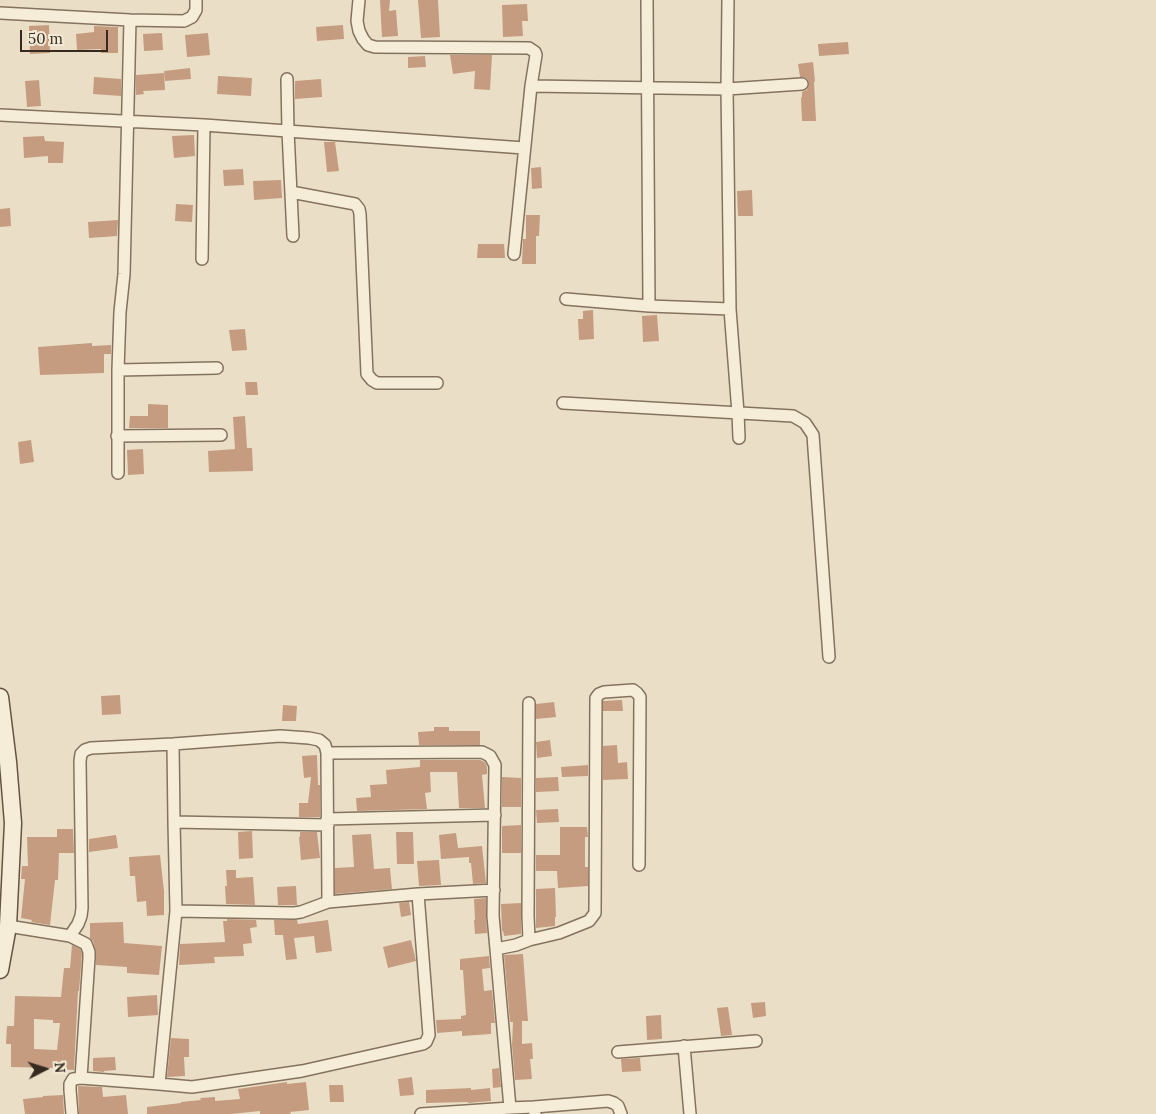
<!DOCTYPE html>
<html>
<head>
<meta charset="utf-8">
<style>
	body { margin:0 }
	#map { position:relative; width:1156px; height:1114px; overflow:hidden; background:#eadfc6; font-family:Lora,serif }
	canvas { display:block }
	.north { position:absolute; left:20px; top:1044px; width:50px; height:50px; -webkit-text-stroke:4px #f2ead5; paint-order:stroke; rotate:85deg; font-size:14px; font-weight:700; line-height:20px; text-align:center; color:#362a20 }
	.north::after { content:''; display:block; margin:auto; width:18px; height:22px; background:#362a20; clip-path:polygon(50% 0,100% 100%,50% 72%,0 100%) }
	.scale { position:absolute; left:20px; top:30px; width:88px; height:22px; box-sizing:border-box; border:2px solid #362a20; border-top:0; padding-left:6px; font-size:15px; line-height:18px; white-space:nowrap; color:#362a20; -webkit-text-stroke:4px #f2ead5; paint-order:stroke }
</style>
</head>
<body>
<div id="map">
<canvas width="1156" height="1114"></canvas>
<div class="north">N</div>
<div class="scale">50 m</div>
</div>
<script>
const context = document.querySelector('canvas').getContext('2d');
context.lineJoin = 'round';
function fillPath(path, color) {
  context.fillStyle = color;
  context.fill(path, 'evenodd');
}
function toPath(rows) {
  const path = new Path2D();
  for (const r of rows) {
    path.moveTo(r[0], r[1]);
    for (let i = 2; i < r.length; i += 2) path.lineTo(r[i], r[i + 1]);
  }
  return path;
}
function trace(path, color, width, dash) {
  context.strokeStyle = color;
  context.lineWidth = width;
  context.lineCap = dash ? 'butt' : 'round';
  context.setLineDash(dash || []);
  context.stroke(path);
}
const building = toPath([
	[380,0,390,0,389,11,396,10,398,36,382,37],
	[418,0,438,0,440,37,421,38],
	[527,4,528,21,522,21,523,36,503,37,502,5],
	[49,25,50,53,30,54,29,26],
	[343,25,344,39,317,41,316,27],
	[94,26,118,27,118,53,101,53,101,49,77,50,76,34,94,32],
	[162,33,163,50,144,51,143,34],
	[208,33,210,55,187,57,185,35],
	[848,42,849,54,819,56,818,44],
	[450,55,492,55,490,90,474,89,475,71,453,74],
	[425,56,426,67,408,68,408,57],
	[813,62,815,81,814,82,816,121,802,121,801,98,802,97,802,92,807,90,809,84,808,80,806,78,800,77,798,64],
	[190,68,191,79,165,81,164,71],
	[164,73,165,90,143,91,144,94,136,95,136,75],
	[218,76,252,78,251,96,217,94],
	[94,77,121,79,121,96,93,94],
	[321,79,322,97,295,99,295,81],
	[39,80,41,106,27,107,25,81],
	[194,135,195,156,174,158,172,136],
	[44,136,45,141,64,142,63,163,48,163,48,156,24,158,23,137],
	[324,142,335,142,339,171,327,172],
	[541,167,542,188,532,189,531,168],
	[243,169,244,185,224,186,223,170],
	[281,180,282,198,254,200,253,181],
	[752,190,753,216,738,216,737,191],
	[176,204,193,205,192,222,175,221],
	[10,208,11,226,0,227,0,209],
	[526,215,540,215,539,236,536,236,536,264,522,264,523,239,526,239],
	[118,220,117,236,89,238,88,222],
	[478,244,504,244,505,258,477,258],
	[593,310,594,339,579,340,578,319,583,319,583,311],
	[657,315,659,341,643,342,642,316],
	[245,329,247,350,232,351,229,330],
	[92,343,92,346,111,345,111,354,104,354,104,373,40,375,38,347],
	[245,382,257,382,258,395,246,395],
	[148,404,168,405,168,428,129,428,130,416,148,416],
	[245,416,247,448,252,448,253,471,209,472,208,451,235,449,233,417],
	[31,440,34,462,20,464,18,442],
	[143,449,144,474,128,475,127,450],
	[120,695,121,714,102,715,101,696],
	[622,700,623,711,603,711,603,701],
	[554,702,556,717,536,719,536,704],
	[283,705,297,706,296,721,282,721],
	[434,727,449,727,449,731,480,731,480,745,419,745,418,732,434,731],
	[550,740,552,756,537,758,536,742],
	[617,745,618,763,627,762,628,779,603,780,603,746],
	[317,755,318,785,320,785,320,817,299,817,299,803,308,803,311,777,304,778,302,756],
	[420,760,480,760,485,762,487,767,487,774,482,775,485,808,459,808,457,772,430,772,431,792,425,793,427,809,357,811,356,798,371,797,370,785,387,784,386,770,420,767],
	[588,765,588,776,562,777,561,767],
	[502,777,521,778,521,807,502,807],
	[558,777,559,791,536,792,536,778],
	[558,809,559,822,537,823,536,810],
	[521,825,521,853,502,853,502,826],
	[560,827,587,827,588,837,585,837,585,867,588,867,588,886,558,888,557,871,536,871,536,855,560,855],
	[57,829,73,829,74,853,59,853,58,880,55,880,50,925,31,922,32,920,21,918,25,879,21,879,22,866,28,866,27,837,57,837],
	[252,831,253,858,239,859,238,832],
	[300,832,317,832,320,858,301,860,299,837,300,837],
	[396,832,413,832,414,864,397,864],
	[456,833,458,848,482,846,486,883,473,884,471,863,469,863,469,857,441,859,439,835],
	[371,834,374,869,390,868,392,889,335,894,335,868,354,867,352,835],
	[116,835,118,848,89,852,89,839],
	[160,855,164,891,164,915,147,916,146,901,137,902,135,876,130,876,129,857],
	[439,860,441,885,419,886,417,861],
	[226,870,236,870,236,878,253,877,255,905,226,904,225,886,227,886],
	[296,886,297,905,278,905,277,887],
	[555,888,556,917,555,917,555,926,536,928,536,889],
	[486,898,486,916,487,933,475,934,474,920,475,920,474,899],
	[409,902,411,915,401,917,399,903],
	[521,903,521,934,504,936,503,931,502,931,501,904],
	[227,919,256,920,257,927,250,928,252,943,243,944,244,956,214,957,215,963,179,965,180,944,225,942,223,921,227,921],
	[274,920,297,920,298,924,328,920,332,951,316,953,314,936,294,938,297,959,286,960,283,935,275,935],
	[123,922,124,943,162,946,159,975,127,973,127,967,96,965,96,952,93,941,90,938,90,923],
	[411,940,416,961,388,968,383,947],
	[72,945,80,949,82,953,79,991,78,991,74,1070,54,1069,54,1068,11,1067,11,1044,6,1044,7,1026,14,1026,15,996,61,997,64,968,70,968],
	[34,1019,53,1020,53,1023,60,1023,57,1050,34,1049],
	[523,954,528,1021,522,1021,522,1044,532,1043,533,1059,530,1059,532,1079,515,1080,512,1045,513,1022,510,1022,504,955],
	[489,956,490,968,482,969,484,991,492,990,495,1023,491,1023,491,1034,462,1036,462,1031,437,1033,436,1020,461,1019,461,1016,466,1015,463,970,460,970,460,959],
	[157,995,158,1015,128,1017,127,997],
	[765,1002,766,1016,753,1018,751,1003],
	[728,1007,732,1035,721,1036,717,1008],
	[661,1015,662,1039,647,1040,646,1016],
	[171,1038,189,1039,189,1057,184,1057,185,1076,167,1077],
	[115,1057,116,1070,104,1071,104,1072,93,1071,93,1058],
	[640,1058,641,1071,622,1072,621,1059],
	[499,1068,501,1087,493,1088,492,1069],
	[412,1077,414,1095,400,1096,398,1079],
	[287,1082,287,1084,306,1082,309,1110,290,1112,291,1114,260,1114,260,1111,231,1114,147,1114,147,1107,181,1103,181,1102,201,1100,200,1098,215,1097,215,1101,240,1099,238,1089],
	[329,1085,343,1085,344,1102,330,1102],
	[78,1086,102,1087,103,1097,126,1095,128,1114,79,1114],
	[471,1088,471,1090,490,1088,491,1101,468,1103,468,1102,426,1103,426,1090],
	[63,1095,64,1114,25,1114,23,1099,43,1097,43,1096]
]);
const minor = toPath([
	[359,0,357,21,359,31,363,39,368,45,375,47,529,48,535,52,536,55,531,86,514,254],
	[647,0,649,306],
	[728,0,727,89,730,309,738,413,739,438],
	[0,13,130,20,184,21,192,17,196,10,196,0],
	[287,79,288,131,293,236],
	[531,86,727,89,802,84],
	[0,115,204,125,202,259],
	[204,125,524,148],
	[291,192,355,204,359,209,360,214,367,374,372,380,377,383,437,383],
	[566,299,649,306,730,309],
	[118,370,217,368],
	[563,403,793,416,805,423,813,435,829,657],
	[117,436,221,435],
	[118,473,118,370,120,312,124,274,130,20],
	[173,744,174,822,328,825],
	[327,753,482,752,490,756,495,765,493,916,496,949],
	[327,819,495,815],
	[174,822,176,911],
	[8,926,70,936,78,924,81,916,82,908,80,761,81,754,85,750,91,748,173,744,280,736,309,738,319,740,325,745,327,753,328,902],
	[70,936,86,944,89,952,89,958,81,1078],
	[529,940,559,933,589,921,595,913,596,698,599,694,604,692,633,690,637,693,640,697,639,865],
	[684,1046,690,1114],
	[618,1052,756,1041],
	[159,1084,192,1087,302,1071,423,1044,426,1042,429,1035,418,894],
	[534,1107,608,1101,614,1103,618,1106,621,1114],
	[510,1108,534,1107,535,1113],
	[72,1114,70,1090,70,1084,73,1079,81,1078,159,1084,176,911,294,913,301,912,328,902,418,894,494,890],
	[421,1114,510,1108,496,949,516,945,529,940,528,916,529,703]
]);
const secondary = toPath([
	[0,697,8,762,13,823,8,926,0,970]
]);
fillPath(building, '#c59c80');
trace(minor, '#84725e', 14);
trace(secondary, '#665341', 19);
trace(minor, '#f6edd9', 11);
trace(secondary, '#f6edd9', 16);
</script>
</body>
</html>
